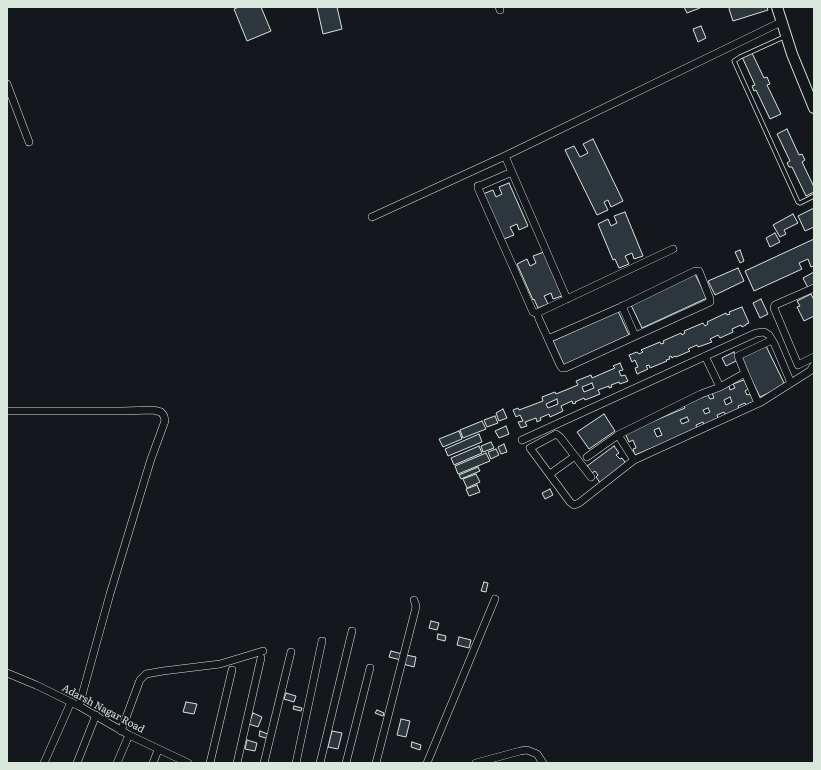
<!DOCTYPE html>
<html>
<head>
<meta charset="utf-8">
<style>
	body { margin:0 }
	#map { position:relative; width:821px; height:770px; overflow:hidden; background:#14181c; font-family:Literata,serif }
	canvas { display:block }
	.frame { position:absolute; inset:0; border:8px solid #d8e6dc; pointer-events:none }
</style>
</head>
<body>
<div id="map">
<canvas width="821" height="770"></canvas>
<div class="frame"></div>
</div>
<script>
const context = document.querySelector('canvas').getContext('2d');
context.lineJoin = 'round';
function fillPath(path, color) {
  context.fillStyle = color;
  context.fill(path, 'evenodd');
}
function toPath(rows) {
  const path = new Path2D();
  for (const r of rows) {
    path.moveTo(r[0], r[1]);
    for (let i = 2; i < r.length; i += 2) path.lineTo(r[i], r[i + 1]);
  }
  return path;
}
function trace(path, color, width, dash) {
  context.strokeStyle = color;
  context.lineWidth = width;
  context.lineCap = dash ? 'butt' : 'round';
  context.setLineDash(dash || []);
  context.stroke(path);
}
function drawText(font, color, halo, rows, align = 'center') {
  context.font = font + ' Literata,serif';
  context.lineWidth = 3;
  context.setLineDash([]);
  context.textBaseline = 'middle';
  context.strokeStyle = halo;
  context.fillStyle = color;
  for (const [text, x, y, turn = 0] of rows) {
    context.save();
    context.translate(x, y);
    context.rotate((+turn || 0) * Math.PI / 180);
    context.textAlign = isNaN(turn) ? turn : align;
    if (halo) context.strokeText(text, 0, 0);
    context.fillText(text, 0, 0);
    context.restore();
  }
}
const building = toPath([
	[239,7,261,7,271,31,247,41,234,9,239,7],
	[317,7,337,7,342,29,323,34,317,7],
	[684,7,700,7,700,8,687,13,684,7],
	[730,7,767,7,768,10,733,21,729,9,730,7],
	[701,26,706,38,698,42,693,29,701,26],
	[752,53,764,78,767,77,770,84,767,85,781,114,770,119,756,90,754,91,752,86,755,85,742,57,752,53],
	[787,129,799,155,802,154,805,160,802,162,814,187,814,192,806,196,792,167,789,167,787,163,790,161,777,134,787,129],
	[593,139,623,201,611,207,608,200,604,202,608,210,597,215,565,150,574,146,580,157,588,153,583,144,593,139],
	[509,183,528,226,519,230,517,224,510,227,514,235,504,239,483,194,493,190,496,197,502,194,499,187,509,183],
	[814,208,814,227,805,231,798,216,814,208],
	[625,212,643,256,634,259,632,253,625,256,629,264,619,268,615,259,613,260,598,224,608,219,611,226,617,223,614,216,625,212],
	[793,214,798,223,784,230,786,234,780,237,773,225,793,214],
	[775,233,780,242,770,247,766,238,775,233],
	[814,239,814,266,811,267,808,259,799,263,802,269,754,291,745,271,814,239],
	[740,250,744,261,740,263,735,252,740,250],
	[544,252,562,296,553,299,551,293,544,296,548,304,538,308,534,299,533,300,517,264,527,259,530,266,536,263,533,256,544,252],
	[738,268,744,281,715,295,708,281,738,268],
	[814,272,814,285,808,288,803,278,814,272],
	[695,274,707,298,642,328,631,305,695,274],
	[811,294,814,300,814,316,804,321,797,307,800,306,797,301,811,294],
	[761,299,768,314,760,318,753,303,761,299],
	[742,307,749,323,746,324,746,325,742,327,741,325,732,329,733,332,720,338,718,335,710,339,712,342,698,347,697,345,688,349,690,351,676,357,675,356,672,358,671,356,669,357,670,359,666,360,667,361,650,368,649,365,646,366,648,369,637,374,635,368,638,367,635,360,632,362,629,355,637,352,639,354,643,352,641,350,660,342,661,344,664,343,663,341,681,333,682,335,685,333,684,331,703,323,705,326,708,324,707,322,726,313,727,315,730,314,729,312,742,307],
	[618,311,629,335,564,365,553,341,618,311],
	[766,346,785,385,760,397,741,358,766,346],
	[734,352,738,360,726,366,722,358,734,352],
	[620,363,623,370,619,371,621,376,625,375,628,381,620,384,619,382,611,385,612,387,609,388,609,386,598,390,600,394,585,400,584,398,575,402,576,403,573,404,572,401,561,406,563,411,550,417,549,414,540,418,541,420,537,422,536,418,525,422,527,426,521,428,518,422,523,421,520,415,516,417,513,410,518,408,519,410,543,401,542,397,555,392,556,394,578,385,576,381,591,375,592,378,615,368,613,366,620,363],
	[592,383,594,388,584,392,582,387,592,383],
	[557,399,558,404,548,408,546,404,557,399],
	[744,380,748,389,745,391,747,395,750,394,754,402,746,405,745,403,738,406,739,409,726,415,724,412,717,415,718,418,704,425,703,422,696,425,697,429,635,455,633,449,636,448,633,440,629,442,625,433,685,408,684,405,708,395,710,399,714,398,712,393,729,386,730,390,735,388,733,384,744,380],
	[730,397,732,402,726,405,724,400,730,397],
	[708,408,710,412,705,414,703,410,708,408],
	[687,417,689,421,682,424,680,420,687,417],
	[659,428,662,435,657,437,654,430,659,428],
	[503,409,507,418,499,421,496,413,503,409],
	[604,414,615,431,589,449,577,432,604,414],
	[495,416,498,423,487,427,484,420,495,416],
	[482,421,486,429,463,438,460,430,482,421],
	[506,426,509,434,499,438,495,431,506,426],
	[459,431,462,439,443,447,439,439,459,431],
	[479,434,482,442,448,456,445,449,479,434],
	[491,442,494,448,483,452,481,446,491,442],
	[504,444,507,452,501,454,498,447,504,444],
	[479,446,482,453,454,465,451,458,479,446],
	[614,446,619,453,616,455,620,459,622,458,627,465,601,484,596,477,598,475,595,471,592,473,587,466,614,446],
	[496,449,499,455,491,459,488,452,496,449],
	[486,453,490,461,458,474,455,466,486,453],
	[478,467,480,471,461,479,459,475,478,467],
	[476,474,480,482,467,488,463,479,476,474],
	[477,485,480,492,469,496,466,489,477,485],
	[550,489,553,495,545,499,542,493,550,489],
	[484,582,488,583,486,592,481,591,484,582],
	[431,621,439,623,437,630,429,628,431,621],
	[438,634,446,636,445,641,437,639,438,634],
	[459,637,471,640,469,648,457,645,459,637],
	[391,651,402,654,401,660,389,657,391,651],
	[406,655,416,657,414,667,403,664,406,655],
	[286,693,296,696,294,702,284,699,286,693],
	[186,702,197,704,194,714,183,712,186,702],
	[294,706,302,708,301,711,293,709,294,706],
	[377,710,384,713,383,716,375,713,377,710],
	[253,713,262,717,258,727,249,724,253,713],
	[401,719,410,721,406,737,397,735,401,719],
	[260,731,270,735,269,739,259,736,260,731],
	[332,731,342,733,338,749,328,747,332,731],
	[247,740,257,743,255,751,245,749,247,740],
	[412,742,421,745,420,750,411,747,412,742]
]);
const lane = toPath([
	[786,36,740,57,734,61,798,202,800,203,814,196]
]);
const street = toPath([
	[499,7,500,10],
	[7,84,29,142],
	[505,156,567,299],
	[512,172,482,185,478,186,478,188,533,312,537,313],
	[372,217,505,156,781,22],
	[814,288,775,305,774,308,798,365,814,357],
	[622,306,635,336],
	[548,339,621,307,695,271,699,271,710,299,710,302,565,368,562,368,560,365,539,319,537,313,673,249],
	[745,373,738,356,772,340],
	[720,387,745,373,758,403],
	[7,411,122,411,153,410,161,412,164,416,165,421,151,459,110,594,79,706],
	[618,435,701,394,720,387,705,356],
	[522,440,756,333,764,332,769,335,774,343,791,383,810,371,814,365],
	[587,457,618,435,634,460],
	[550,474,575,456],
	[591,477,560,437,556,434,530,448,570,502,574,505,579,503,634,460,761,402,791,383],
	[7,673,36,685,79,706,129,735,188,763],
	[121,731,140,680,146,674,163,671,220,664,263,651],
	[44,763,71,702],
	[77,763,96,715],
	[117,763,129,735],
	[153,763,158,750],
	[210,763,232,670],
	[237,763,261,658],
	[264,763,291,652],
	[296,763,322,641],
	[320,763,352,631],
	[346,763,370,668],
	[376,763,415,611,416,606,414,600],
	[427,763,495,599],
	[476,763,520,751,527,750,537,754,543,763]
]);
const secondary = toPath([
	[777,7,792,54,814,108]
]);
const streetNames = [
	["Adarsh Nagar Road",103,709,28]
];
fillPath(building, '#2c363c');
trace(building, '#d8e6dc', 1);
trace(lane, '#d8e6dc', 5);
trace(street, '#d8e6dc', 8);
trace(secondary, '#d8e6dc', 12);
trace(lane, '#14181c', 3.5);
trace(street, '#14181c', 7);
trace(secondary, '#14181c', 10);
drawText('10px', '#d8e6dc', '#14181c', streetNames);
</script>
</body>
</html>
